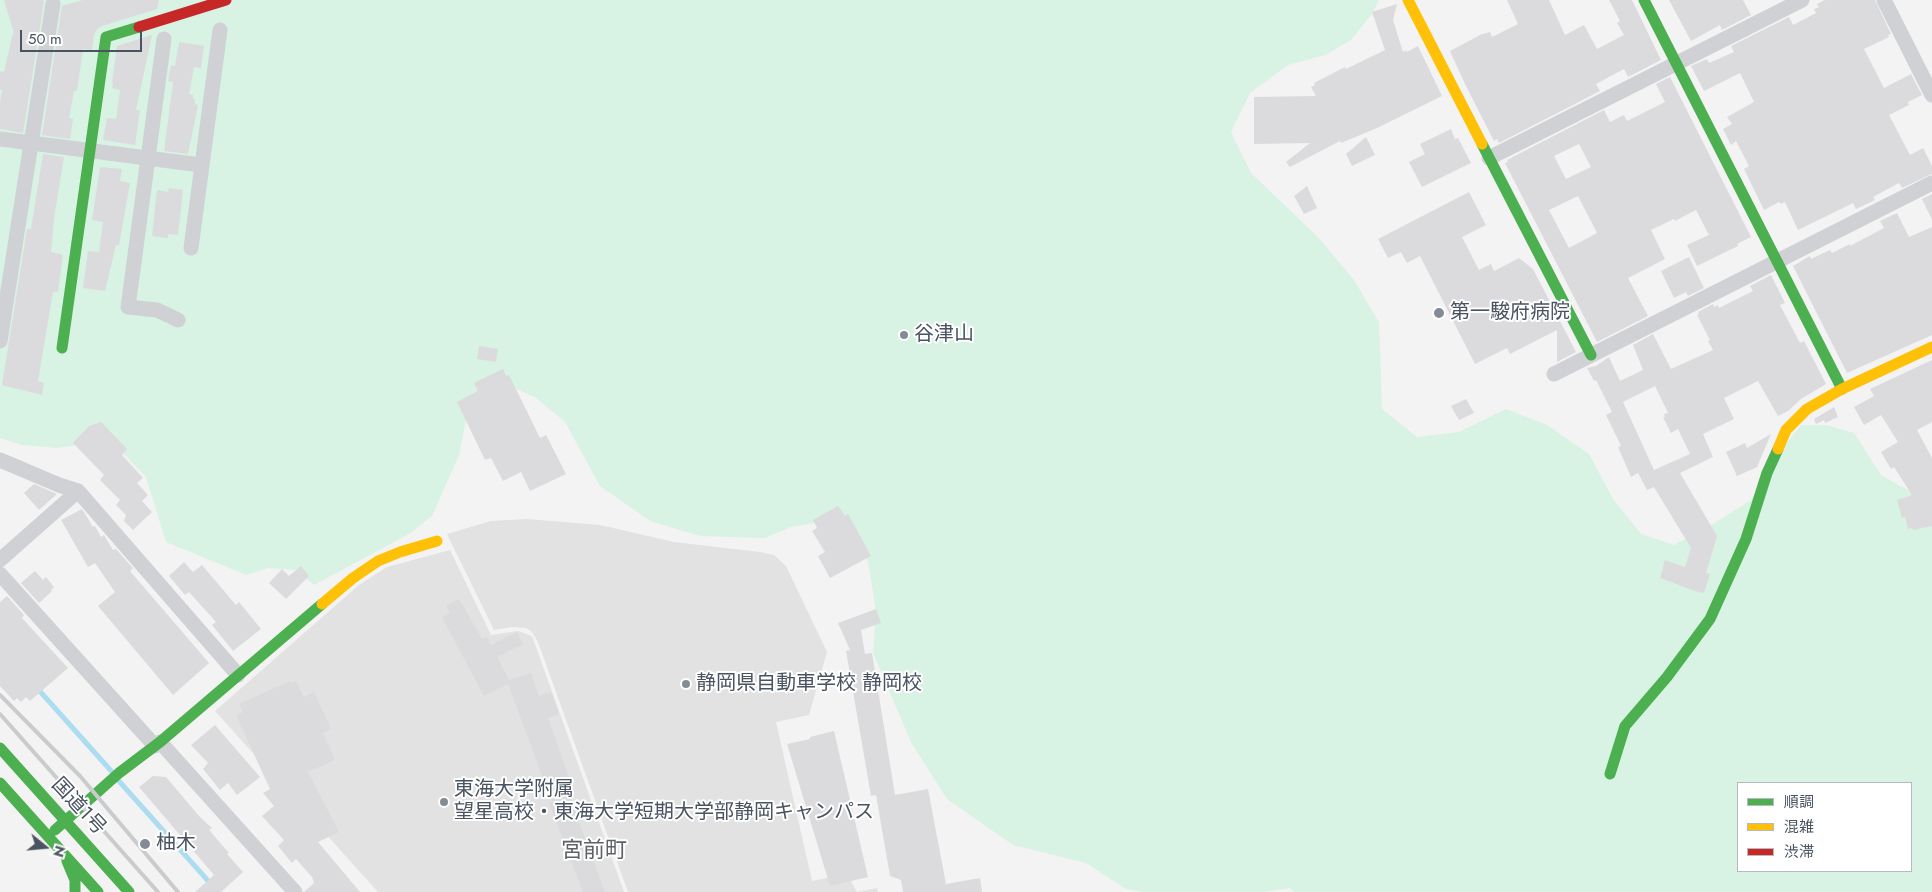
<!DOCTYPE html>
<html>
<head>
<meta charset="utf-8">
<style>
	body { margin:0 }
	#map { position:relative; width:1932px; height:892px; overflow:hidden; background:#f4f3f3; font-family:Jost,"Noto Sans JP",sans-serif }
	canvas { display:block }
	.legend { position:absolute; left:1737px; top:782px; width:175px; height:90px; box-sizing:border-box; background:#fff; border:1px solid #b6bac0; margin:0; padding:6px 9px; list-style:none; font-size:15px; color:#495361 }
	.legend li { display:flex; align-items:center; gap:10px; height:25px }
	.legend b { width:25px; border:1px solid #b6bac0 }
	.north { position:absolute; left:20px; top:822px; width:50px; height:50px; -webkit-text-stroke:4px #fff; paint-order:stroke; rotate:107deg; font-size:14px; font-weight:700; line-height:20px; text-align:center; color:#495361 }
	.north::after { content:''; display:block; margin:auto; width:18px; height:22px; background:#495361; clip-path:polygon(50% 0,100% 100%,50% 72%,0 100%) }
	.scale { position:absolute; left:20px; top:30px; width:122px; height:22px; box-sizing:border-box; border:2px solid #495361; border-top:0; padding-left:6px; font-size:15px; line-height:18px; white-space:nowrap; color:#495361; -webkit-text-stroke:4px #fff; paint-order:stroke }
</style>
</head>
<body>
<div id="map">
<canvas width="1932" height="892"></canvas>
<ul class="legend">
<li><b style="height:6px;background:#4caf50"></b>順調</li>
<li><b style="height:6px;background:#ffc107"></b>混雑</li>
<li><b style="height:6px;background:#c62828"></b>渋滞</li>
</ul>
<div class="north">N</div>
<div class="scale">50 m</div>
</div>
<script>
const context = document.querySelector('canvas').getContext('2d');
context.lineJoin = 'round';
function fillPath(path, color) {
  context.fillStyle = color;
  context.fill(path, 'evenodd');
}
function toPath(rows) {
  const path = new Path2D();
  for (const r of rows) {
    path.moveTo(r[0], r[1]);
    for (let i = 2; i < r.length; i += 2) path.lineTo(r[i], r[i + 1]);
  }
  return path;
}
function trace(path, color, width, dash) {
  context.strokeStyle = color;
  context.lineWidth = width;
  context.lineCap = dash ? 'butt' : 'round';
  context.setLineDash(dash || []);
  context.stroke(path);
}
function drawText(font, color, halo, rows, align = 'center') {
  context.font = font + ' Jost,"Noto Sans JP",sans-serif';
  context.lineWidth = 4;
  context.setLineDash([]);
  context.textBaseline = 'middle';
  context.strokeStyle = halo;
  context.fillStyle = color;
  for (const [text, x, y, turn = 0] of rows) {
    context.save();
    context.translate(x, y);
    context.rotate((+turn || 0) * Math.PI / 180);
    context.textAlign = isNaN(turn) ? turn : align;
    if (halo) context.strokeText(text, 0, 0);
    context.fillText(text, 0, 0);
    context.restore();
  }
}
const education = toPath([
	[527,519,600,525,674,542,760,552,774,555,786,566,827,652,809,715,776,722,812,881,847,874,857,892,877,888,878,892,628,892,538,642,532,632,526,628,512,627,494,630,447,534,491,521],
	[450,550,491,635,518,631,532,636,624,892,378,892,215,711,359,585,387,567]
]);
const green = toPath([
	[0,0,1379,0,1372,14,1351,40,1325,55,1288,65,1250,93,1231,132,1251,173,1318,237,1354,280,1379,322,1382,409,1417,437,1459,432,1506,409,1547,425,1589,454,1613,499,1641,534,1674,545,1713,524,1751,500,1785,445,1801,425,1826,425,1854,433,1881,475,1915,494,1932,488,1932,892,1294,892,1290,888,1264,892,1143,892,1126,889,1086,863,1013,845,947,799,911,742,873,653,876,612,868,561,846,531,821,522,791,527,765,538,700,536,650,521,600,486,565,422,535,397,500,382,469,404,459,455,432,516,409,534,314,585,296,570,268,568,246,575,166,542,146,477,111,441,56,448,22,445,0,438],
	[1738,783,1911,783,1911,871,1738,871]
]);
const stream = toPath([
	[37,688,113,773],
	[118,780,218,892]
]);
const building = toPath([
	[4,0,43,0,44,2,23,133,0,129,0,103,2,90,0,90,0,71,4,72,13,33,14,33],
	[83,0,159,0,157,9,102,26,97,29,94,35,92,50,83,49,77,91,74,91,69,118,73,119,70,139,42,135,62,6],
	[1507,0,1549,0,1565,35,1584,25,1597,49,1624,35,1617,23,1620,21,1609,0,1632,0,1661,60,1628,77,1624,69,1596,84,1600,91,1499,143,1497,139,1494,141,1465,84,1450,51,1482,34,1490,32,1492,37,1518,24],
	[1669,0,1743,0,1751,15,1722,30,1720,25,1691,41],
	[1825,0,1875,0,1891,34,1888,35,1889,37,1864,49,1884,88,1911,74,1922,95,1908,102,1909,105,1889,115,1910,155,1923,148,1932,166,1932,174,1902,188,1899,183,1873,197,1875,200,1856,209,1853,203,1798,230,1785,202,1781,204,1779,202,1764,210,1744,169,1749,166,1736,141,1731,145,1723,129,1732,124,1727,117,1754,102,1740,73,1704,91,1691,66,1707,59,1709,63,1734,52,1731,46,1789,17,1793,25,1816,13,1814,9,1819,7,1817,4],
	[1397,4,1393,20,1403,52,1406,50,1407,52,1418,46,1442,96,1377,128,1341,143,1340,141,1290,167,1286,162,1310,143,1254,144,1254,97,1316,96,1311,87,1315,85,1314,83,1345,67,1346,69,1385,50,1372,12],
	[152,35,136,110,140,110,135,145,103,140,107,118,116,119,120,90,112,88,113,83,112,83,117,46],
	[179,42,204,46,201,68,194,67,189,94,193,95,193,99,195,99,195,104,198,105,188,154,164,151,173,82,168,81,171,65,175,66],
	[1670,77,1751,237,1737,244,1738,246,1697,266,1687,245,1709,235,1696,210,1675,221,1674,219,1651,230,1665,259,1628,278,1648,316,1597,342,1505,163,1508,162,1507,160,1604,110,1610,122,1624,115,1627,121,1665,102,1656,84],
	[1579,144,1591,167,1566,179,1554,156],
	[1578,196,1597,233,1569,248,1549,210],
	[1451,129,1455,139,1458,138,1471,163,1422,187,1409,162,1425,154,1420,144],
	[1366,137,1375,155,1352,166,1346,154],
	[43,154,64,157,54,218,51,252,63,255,58,292,53,292,38,381,44,383,42,395,2,385,27,229,31,229],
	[100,167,122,169,120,181,130,183,119,245,116,245,105,291,83,288,88,251,99,252,103,222,92,220],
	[1307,186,1317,208,1304,214,1294,196],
	[169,188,183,190,178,235,168,234,168,238,152,236,157,190,168,192],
	[1469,192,1486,225,1462,237,1479,270,1491,264,1494,271,1519,258,1533,269,1576,352,1557,362,1557,330,1510,354,1507,348,1475,364,1420,256,1407,263,1401,252,1388,258,1378,239],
	[1932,194,1932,220,1922,199],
	[1897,213,1909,237,1932,227,1932,335,1847,373,1793,266,1810,256,1811,259,1830,250,1832,253,1850,244,1850,246,1884,228,1880,221],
	[1689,257,1704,288,1688,296,1686,292,1674,298,1661,271],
	[1771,275,1785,303,1780,305,1800,343,1804,341,1826,384,1801,399,1788,411,1778,416,1758,381,1724,398,1734,419,1703,434,1713,457,1680,473,1717,536,1706,573,1710,574,1704,593,1695,591,1660,578,1665,560,1685,567,1691,548,1654,487,1647,490,1638,473,1631,477,1618,447,1621,446,1606,415,1612,412,1596,380,1594,381,1587,368,1596,366,1609,357,1620,381,1643,370,1633,345,1653,334,1671,369,1713,350,1708,341,1710,340,1697,315,1699,314,1698,312,1713,304,1714,307,1718,305,1719,308,1753,291,1750,286],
	[1655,386,1668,413,1664,414,1665,417,1663,417,1671,433,1678,429,1690,454,1654,470,1623,402],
	[479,346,498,349,496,362,477,359],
	[1932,360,1932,422,1917,430,1932,458,1932,526,1913,530,1912,528,1908,529,1905,517,1902,518,1897,500,1912,495,1894,467,1891,469,1881,452,1898,442,1881,415,1864,425,1854,407,1874,396,1870,389],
	[503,369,506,376,509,375,540,438,546,435,566,474,530,491,521,472,503,481,491,458,485,460,457,402,478,391,474,383],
	[1466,399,1474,413,1459,420,1451,406],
	[1834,407,1838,417,1825,423,1824,420,1816,424,1814,419],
	[101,422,127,449,122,455,143,478,137,483,148,495,142,501,152,512,133,530,124,521,126,515,116,505,120,500,100,480,104,475,73,443,89,426],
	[1771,434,1757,467,1737,476,1726,452,1745,443,1747,448],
	[34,484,57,494,39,510,24,493],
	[838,506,845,516,848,514,871,556,830,578,818,556,825,552,812,531,817,528,813,520],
	[82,509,93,527,95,526,101,537,104,535,113,550,116,549,133,568,130,571,209,663,173,695,98,606,115,592,95,563,88,567,61,520],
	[184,562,193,572,202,565,236,605,239,602,261,629,233,651,212,625,216,622,189,592,185,595,169,576],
	[301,566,309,576,286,599,269,583,282,569,289,576],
	[35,571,43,580,46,577,54,587,51,590,52,591,39,603,21,583],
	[7,596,24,615,22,618,68,668,30,701,26,697,21,702,17,698,14,701,0,686,0,602],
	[459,599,482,639,487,637,491,645,517,632,523,644,497,657,509,680,531,673,539,696,551,692,559,714,548,718,570,780,564,782,605,892,583,892,549,803,552,802,508,684,484,696,442,617,450,613,446,605],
	[876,609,881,623,861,630,865,654,872,653,895,795,928,789,946,884,980,878,982,892,903,892,901,880,890,876,876,795,871,796,846,651,850,650,838,623],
	[290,681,291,683,296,681,304,697,314,692,331,729,323,733,335,760,308,772,339,832,318,842,360,892,304,892,314,883,312,877,296,859,292,863,278,846,284,840,262,816,274,806,263,793,270,789,236,715,243,712,239,704],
	[215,725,260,777,237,795,228,783,220,790,203,769,208,763,191,745],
	[834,731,868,877,830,886,787,744,810,739,810,737],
	[153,776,166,777,199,816,212,828,209,830,229,853,227,854,243,872,221,892,195,892,214,875,139,787]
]);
const street = toPath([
	[1884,0,1932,95],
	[164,39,128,307,157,310,178,320],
	[0,139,201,165],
	[1489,158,1802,0],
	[191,248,220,30],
	[0,341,53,4],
	[1554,374,1932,183],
	[0,460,59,485,78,491,238,675],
	[0,560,78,491],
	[0,574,155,746],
	[160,742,295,892]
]);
const fast = toPath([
	[1644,0,1842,389],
	[1482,144,1591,355],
	[62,348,106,37,139,27],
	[0,748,129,892],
	[1610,774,1625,726,1667,677,1710,619,1746,539,1767,473,1778,449],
	[0,783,98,892],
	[55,830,119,773,160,742,322,604],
	[67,861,75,880,75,892]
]);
const slow = toPath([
	[1408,0,1482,144],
	[1778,449,1786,430,1807,409,1842,389,1932,347],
	[322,604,353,578,378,561,400,552,437,541]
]);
const jam = toPath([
	[139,27,226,0]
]);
const rail = toPath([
	[0,695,80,776,178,892],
	[0,714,158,892]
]);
const markers = [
	[1439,313,6,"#858b94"],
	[904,335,5,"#858b94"],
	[686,684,5,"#858b94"],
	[444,802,5,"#858b94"],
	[145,844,6,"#858b94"]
];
const poiNames = [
	["第一駿府病院",1450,313],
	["谷津山",914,335],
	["静岡県自動車学校 静岡校",696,684],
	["東海大学附属",454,790],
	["望星高校・東海大学短期大学部静岡キャンパス",454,813],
	["柚木",156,844]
];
const streetNames = [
	["国道1号",78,807,47]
];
const quarterNames = [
	["宮前町",594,852]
];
fillPath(education, '#e2e2e3');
fillPath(green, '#d8f2e4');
trace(stream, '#acdcf0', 5);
fillPath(building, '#dbdbdd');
trace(street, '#cfd1d4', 15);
trace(fast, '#4caf50', 11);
trace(slow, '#ffc107', 11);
trace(jam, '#c62828', 11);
trace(rail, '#cacbcd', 4);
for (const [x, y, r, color] of markers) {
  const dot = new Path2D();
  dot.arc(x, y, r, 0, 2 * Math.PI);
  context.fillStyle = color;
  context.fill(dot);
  trace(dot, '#fff', 2);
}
drawText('20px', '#495361', '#fff', poiNames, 'left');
drawText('20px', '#495361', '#fff', streetNames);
drawText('22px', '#5e6268', '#fff', quarterNames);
</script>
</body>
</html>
